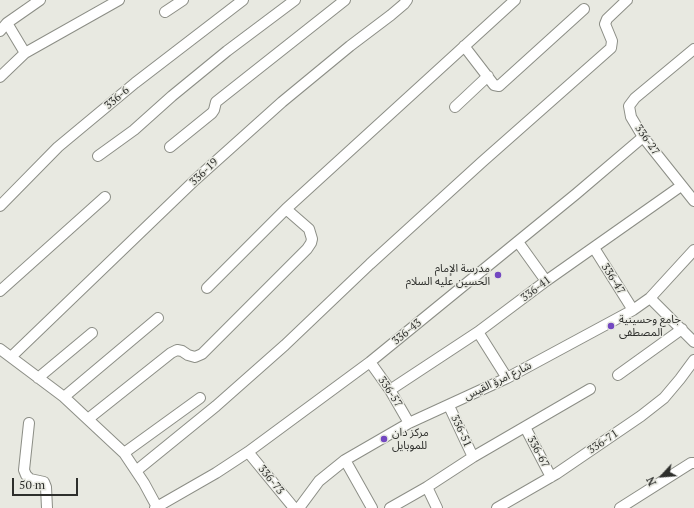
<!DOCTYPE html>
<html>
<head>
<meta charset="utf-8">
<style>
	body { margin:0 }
	#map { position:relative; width:694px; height:508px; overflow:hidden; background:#e8e9e1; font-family:"PT Serif",serif }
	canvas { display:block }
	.north { position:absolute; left:642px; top:456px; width:40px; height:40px; -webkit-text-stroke:3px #e8e9e1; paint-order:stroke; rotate:244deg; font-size:11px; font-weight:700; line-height:16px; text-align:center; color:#2e2f2c }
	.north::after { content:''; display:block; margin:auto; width:14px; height:18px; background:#2e2f2c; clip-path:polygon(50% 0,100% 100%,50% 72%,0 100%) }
	.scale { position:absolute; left:12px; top:478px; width:66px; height:18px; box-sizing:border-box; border:2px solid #2e2f2c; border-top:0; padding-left:5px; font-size:12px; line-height:14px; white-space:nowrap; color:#2e2f2c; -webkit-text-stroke:3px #e8e9e1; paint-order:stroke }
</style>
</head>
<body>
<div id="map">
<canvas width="694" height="508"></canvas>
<div class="north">N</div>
<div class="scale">50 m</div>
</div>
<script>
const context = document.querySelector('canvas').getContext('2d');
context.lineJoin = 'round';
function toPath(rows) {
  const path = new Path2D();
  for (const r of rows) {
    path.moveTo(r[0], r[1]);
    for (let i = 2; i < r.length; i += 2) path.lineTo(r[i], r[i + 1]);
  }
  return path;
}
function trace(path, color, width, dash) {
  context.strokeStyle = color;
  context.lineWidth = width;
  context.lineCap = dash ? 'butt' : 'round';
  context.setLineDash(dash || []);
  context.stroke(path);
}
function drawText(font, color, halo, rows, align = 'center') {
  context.font = font + ' "PT Serif","Noto Sans Arabic",serif';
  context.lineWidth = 3;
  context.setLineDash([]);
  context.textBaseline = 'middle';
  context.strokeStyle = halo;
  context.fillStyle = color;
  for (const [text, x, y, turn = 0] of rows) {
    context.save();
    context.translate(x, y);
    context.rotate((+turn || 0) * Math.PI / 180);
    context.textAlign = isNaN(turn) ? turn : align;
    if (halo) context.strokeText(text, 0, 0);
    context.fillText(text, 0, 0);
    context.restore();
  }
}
const minor = toPath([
	[165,12,183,0],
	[7,23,25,53],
	[0,31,7,23,40,0],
	[464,46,494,85,499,86,584,9],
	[694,49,635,98,629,106,631,117,643,137,694,201],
	[0,77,25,53,119,0],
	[455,107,488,76],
	[170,147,212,113,214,110,216,102,345,0],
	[98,156,134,130,172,96,227,51,295,0],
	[0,206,58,147,135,83,243,0],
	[518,242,546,281],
	[594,248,633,310],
	[207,288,286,209,515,0],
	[0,291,105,197],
	[650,298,694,342],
	[478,332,507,378],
	[0,349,64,397,124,453,144,483,157,507],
	[11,357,195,180,282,102,350,46,391,15,404,4,407,0],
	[370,362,390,390,409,423],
	[618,375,682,329],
	[38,378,92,333],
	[390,390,478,332,546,281,681,186],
	[64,397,158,318],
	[449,406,473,457],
	[88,419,171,353,177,350,182,351,188,355,195,357,202,354,307,249,311,243,312,239,309,229,286,209],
	[29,423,24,470,26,475,30,479,44,482,46,487,47,508],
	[525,427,551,477],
	[248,452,294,508],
	[124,453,200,398],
	[345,460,372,508],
	[136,471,216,406,285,345,370,264,482,162,611,48,612,41,605,24,607,19,627,0],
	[427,487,437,508],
	[155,508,216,473,248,452,370,362,576,194,643,137],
	[299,508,319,481,345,460,409,423,507,378,633,310,650,298,694,250],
	[390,508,427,487,473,457,590,389],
	[497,508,556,474,641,416,664,398,680,379,694,360],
	[620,508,691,463,694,463]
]);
const markers = [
	[498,275,4,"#7348c1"],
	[611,326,4,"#7348c1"],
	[384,439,4,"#7348c1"]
];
const streetNames = [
	["336-6",117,98,-40],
	["336-27",647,140,55],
	["336-19",204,172,-43],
	["336-47",613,279,58],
	["336-41",536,289,-37],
	["336-43",407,332,-39],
	["شارع امرؤ القيس",498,381,-26],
	["336-57",390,392,57],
	["336-51",461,431,65],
	["336-71",603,442,-34],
	["336-67",538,452,62],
	["336-73",271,480,51]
];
const poiNames = [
	["مدرسة الإمام",490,269,"right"],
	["الحسين عليه السلام",490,282,"right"],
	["جامع وحسينية",619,320],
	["المصطفى",619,333],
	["مركز دان",392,433],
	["للموبايل",392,446]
];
trace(minor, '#8c8e86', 12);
trace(minor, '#fff', 10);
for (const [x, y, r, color] of markers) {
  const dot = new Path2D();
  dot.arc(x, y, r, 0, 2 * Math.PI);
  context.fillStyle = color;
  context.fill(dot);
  trace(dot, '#e8e9e1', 1.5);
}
drawText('11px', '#2e2f2c', '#e8e9e1', streetNames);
drawText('11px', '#2e2f2c', '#e8e9e1', poiNames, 'left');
</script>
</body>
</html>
